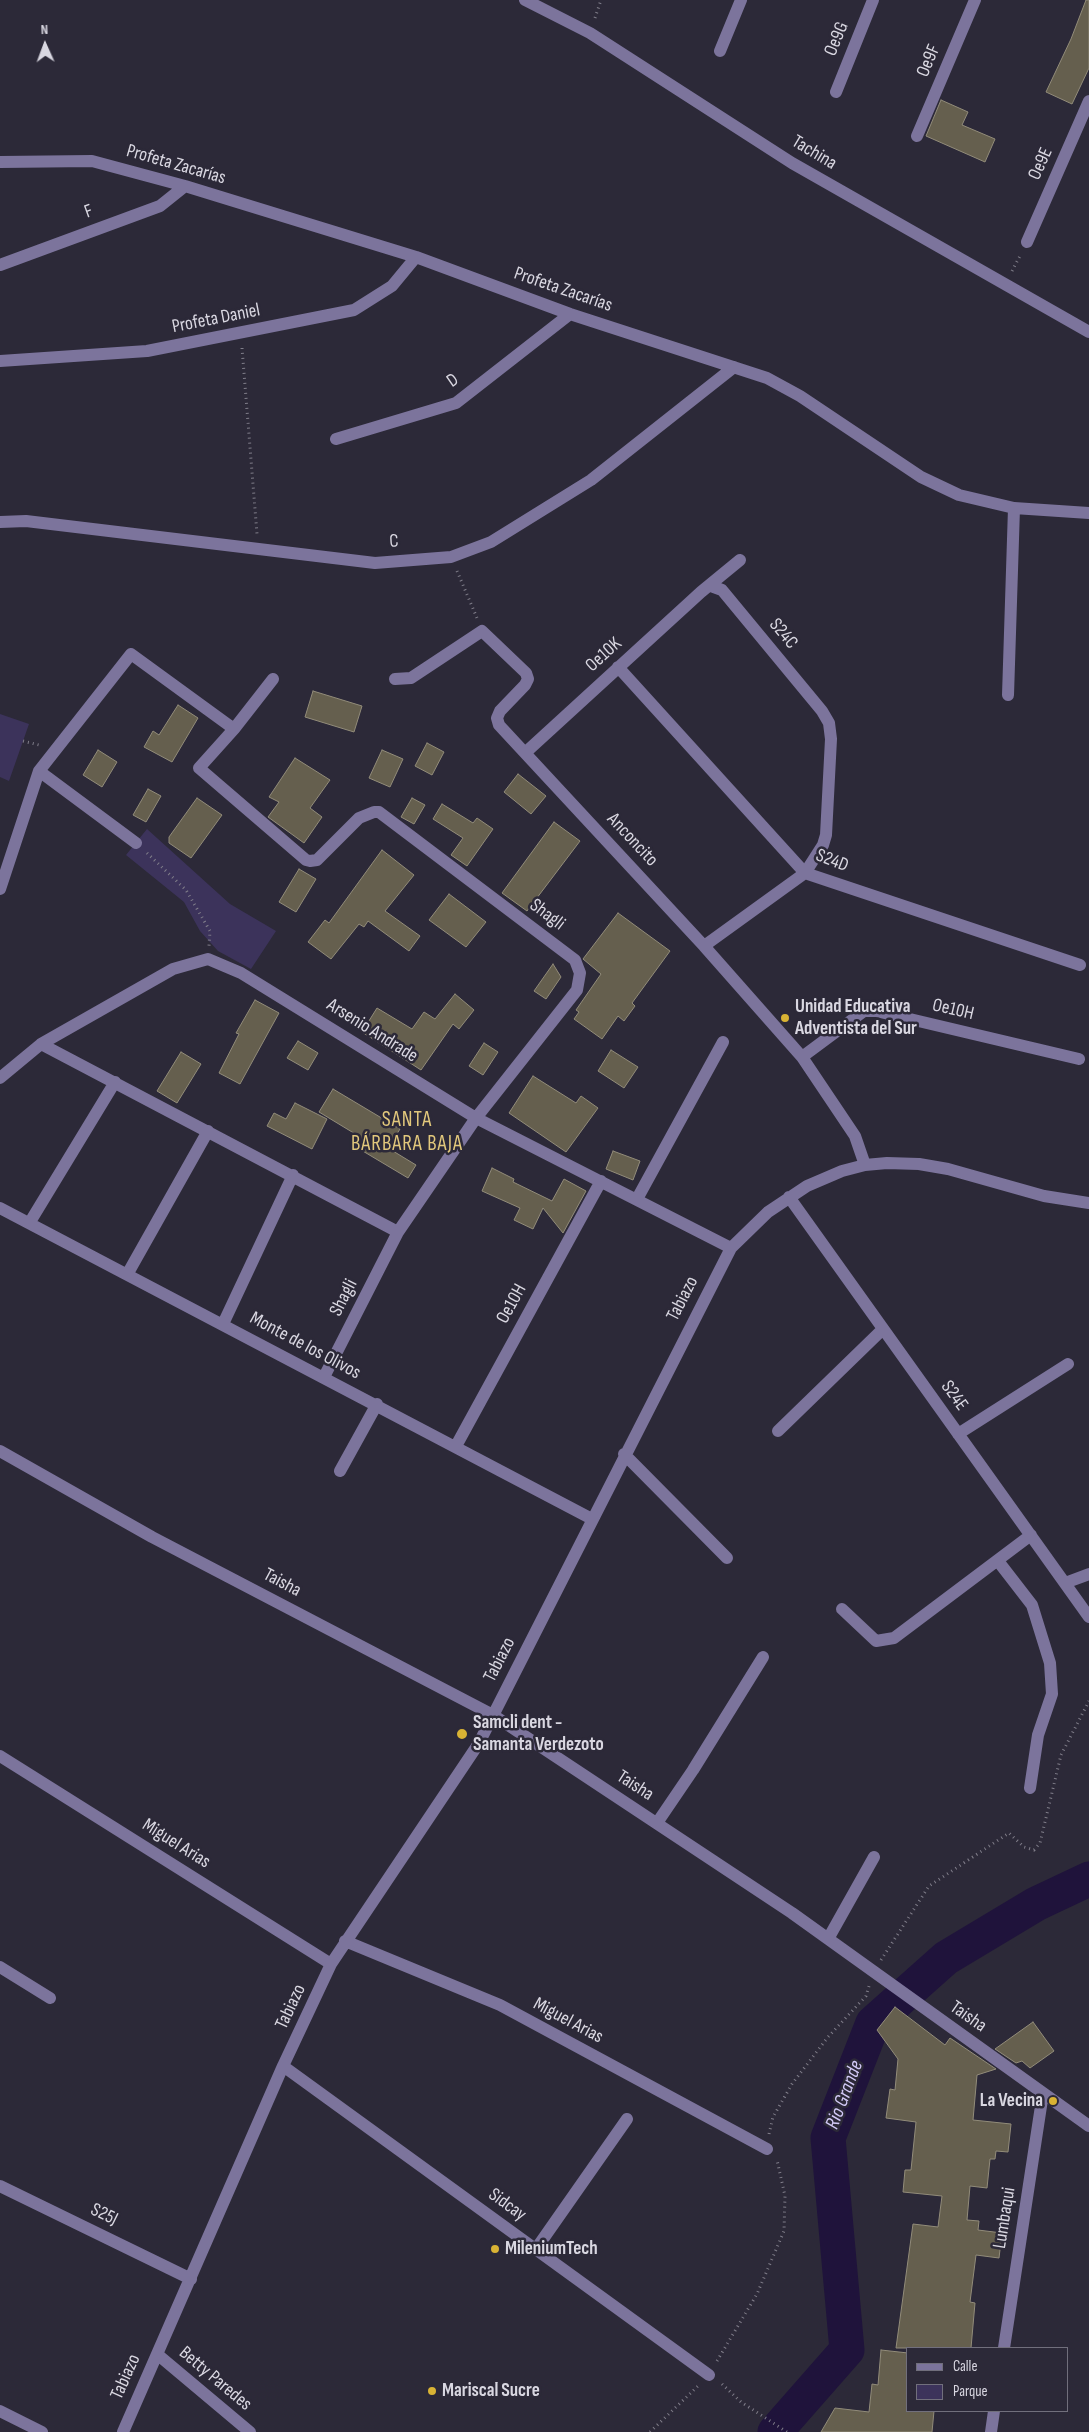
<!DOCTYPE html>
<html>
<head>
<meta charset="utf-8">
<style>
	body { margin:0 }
	#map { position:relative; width:1089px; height:2432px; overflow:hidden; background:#2c2938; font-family:"Sofia Sans Condensed",sans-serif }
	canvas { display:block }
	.legend { position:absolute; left:906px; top:2347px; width:162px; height:65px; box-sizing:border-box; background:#2c2938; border:1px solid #716f7c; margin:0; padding:6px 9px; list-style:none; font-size:15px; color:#d9d7e1 }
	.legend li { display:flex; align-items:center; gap:10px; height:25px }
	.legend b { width:25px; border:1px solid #716f7c }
	.north { position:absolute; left:20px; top:20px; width:50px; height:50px; -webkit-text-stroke:4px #2c2938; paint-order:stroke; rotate:358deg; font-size:14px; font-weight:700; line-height:20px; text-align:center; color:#d9d7e1 }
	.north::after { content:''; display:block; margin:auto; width:18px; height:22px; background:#d9d7e1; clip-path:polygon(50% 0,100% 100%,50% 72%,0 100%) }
</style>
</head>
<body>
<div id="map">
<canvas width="1089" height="2432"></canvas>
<ul class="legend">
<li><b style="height:6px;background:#7c749c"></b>Calle</li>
<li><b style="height:14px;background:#3c335b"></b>Parque</li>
</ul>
<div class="north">N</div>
</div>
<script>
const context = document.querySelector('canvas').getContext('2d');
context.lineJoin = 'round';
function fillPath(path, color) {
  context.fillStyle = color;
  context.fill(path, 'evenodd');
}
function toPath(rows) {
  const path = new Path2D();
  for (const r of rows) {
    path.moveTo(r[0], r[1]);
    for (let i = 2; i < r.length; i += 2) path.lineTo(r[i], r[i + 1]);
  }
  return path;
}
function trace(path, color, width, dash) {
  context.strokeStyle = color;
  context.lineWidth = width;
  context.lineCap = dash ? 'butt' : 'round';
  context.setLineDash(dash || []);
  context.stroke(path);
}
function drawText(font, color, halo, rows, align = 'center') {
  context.font = font + ' "Sofia Sans Condensed",sans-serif';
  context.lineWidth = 5;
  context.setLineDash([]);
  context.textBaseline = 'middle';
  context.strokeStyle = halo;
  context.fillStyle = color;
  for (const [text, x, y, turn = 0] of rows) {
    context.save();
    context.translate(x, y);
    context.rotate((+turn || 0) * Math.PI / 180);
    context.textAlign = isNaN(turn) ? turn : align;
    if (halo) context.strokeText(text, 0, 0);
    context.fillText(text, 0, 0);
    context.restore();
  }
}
const green = toPath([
	[0,714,29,724,9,781,0,777],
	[147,829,230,904,276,931,251,969,218,951,200,931,184,902,126,855]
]);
const river = toPath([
	[775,2432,847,2350,828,2138,873,2023,946,1958,1036,1904,1089,1879]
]);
const building = toPath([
	[1086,0,1089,0,1089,68,1072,104,1046,92,1071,39,1086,0],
	[941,100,968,112,962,125,995,139,985,162,926,136,941,100],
	[313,691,362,706,354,732,305,717,313,691],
	[178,705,198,718,172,762,144,747,153,731,159,735,178,705],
	[427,743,444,752,432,775,415,766,427,743],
	[98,750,117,762,102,787,83,775,98,750],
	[382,750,403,759,390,787,369,778,382,750],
	[295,758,330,780,310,808,322,817,304,843,268,817,279,802,269,797,295,758],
	[518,774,546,796,531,814,504,792,518,774],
	[148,789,161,796,146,822,133,815,148,789],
	[197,798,222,815,191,858,169,843,169,837,197,798],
	[412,798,425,805,414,824,401,817,412,798],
	[442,804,473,823,477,818,493,829,467,866,451,855,463,838,433,819,442,804],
	[554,822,580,841,527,911,502,893,554,822],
	[382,850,414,875,385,911,420,936,409,951,368,921,364,927,359,924,331,959,308,942,325,920,329,923,382,850],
	[299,869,316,879,296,912,279,902,299,869],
	[449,894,486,922,466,947,429,920,449,894],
	[618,913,670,951,632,1003,635,1006,624,1021,618,1016,602,1039,574,1019,579,1012,576,1010,601,974,583,959,618,913],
	[553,964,561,977,546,999,534,991,553,964],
	[455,994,474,1010,459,1029,453,1024,421,1070,362,1032,377,1008,412,1029,424,1012,435,1019,455,994],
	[255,1000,279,1013,240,1084,219,1073,239,1034,236,1033,255,1000],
	[298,1041,318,1053,308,1070,287,1058,298,1041],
	[484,1043,498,1052,483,1075,469,1066,484,1043],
	[611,1050,638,1067,624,1088,598,1071,611,1050],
	[181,1052,201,1064,177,1103,157,1091,181,1052],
	[533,1076,576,1103,581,1096,598,1108,566,1152,509,1113,533,1076],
	[333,1089,400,1129,388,1148,416,1165,408,1178,351,1144,357,1135,319,1112,333,1089],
	[295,1103,327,1119,312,1149,267,1126,274,1113,286,1119,295,1103],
	[613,1151,640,1161,633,1180,606,1169,613,1151],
	[492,1168,514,1179,513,1182,552,1201,564,1179,586,1191,563,1233,543,1208,533,1229,514,1220,520,1208,482,1191,492,1168],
	[895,2007,945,2045,950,2038,996,2069,977,2075,973,2120,1011,2124,1008,2152,996,2151,995,2159,990,2159,987,2188,970,2186,967,2220,979,2221,978,2230,1002,2233,999,2258,976,2255,970,2302,975,2303,971,2348,896,2348,913,2224,938,2227,942,2196,903,2192,905,2170,911,2170,916,2122,886,2118,890,2089,895,2090,898,2059,877,2030,895,2007],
	[1033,2022,1054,2051,1030,2068,1022,2061,1016,2063,995,2049,1033,2022],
	[881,2350,908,2353,908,2411,934,2411,932,2432,821,2432,835,2408,869,2412,872,2384,878,2385,881,2350]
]);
const path = toPath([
	[595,18,601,0],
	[1012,271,1021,254],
	[242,348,257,534],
	[457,571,477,618],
	[23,741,39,745],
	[147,853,186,890,210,931,209,946],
	[881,1960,929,1886,1009,1833,1024,1847,1034,1850,1040,1843,1061,1755,1089,1701],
	[769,2134,773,2117,792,2084,828,2037,866,1996,869,1986],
	[717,2361,757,2294,784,2231,785,2196,777,2160],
	[722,2384,741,2402,787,2432],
	[650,2432,698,2386]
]);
const minor = toPath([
	[525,0,590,33,792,163,1089,332],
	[720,51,741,0],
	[836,92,873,0],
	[917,136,975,0],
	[0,162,92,161,185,186,416,257,570,314,767,378,800,396,921,477,959,495,1014,508,1089,513],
	[1027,242,1089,101],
	[0,265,160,206,185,186],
	[0,361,147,351,354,310,392,286,416,257],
	[336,439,456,403,570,314],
	[0,522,26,521,375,563,451,557,491,542,591,480,734,367],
	[618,667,805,873,1080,965],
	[273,679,234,729,199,768,306,860,310,861,317,860,359,818,374,812,379,812,575,960,580,973,577,990,476,1118,398,1232,324,1377],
	[395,679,411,678,482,631,526,673,528,679,525,685,500,711,497,718,499,725,704,946,802,1057,855,1136,865,1165],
	[1008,695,1014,508],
	[525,753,701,592,740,560],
	[39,771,136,843],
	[0,889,39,771,131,654,234,729],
	[704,946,805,873,823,845,826,835,831,739,829,723,822,711,722,590,711,586],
	[41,1044,398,1232],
	[802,1057,864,1011,876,1011,1079,1059],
	[0,1078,41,1044,173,969,208,959,241,973,476,1118,731,1248],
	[789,1197,1089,1617],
	[637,1199,723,1042],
	[0,1208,592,1519],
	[30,1222,115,1082],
	[128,1273,208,1131],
	[223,1324,293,1175],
	[778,1431,883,1329],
	[958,1434,1068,1364],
	[456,1446,601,1181],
	[0,1451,152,1537,493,1715,792,1913,1089,2126],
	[624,1454,727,1558],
	[340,1471,377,1404],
	[998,1561,1032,1605,1050,1663,1052,1694,1038,1735,1030,1788],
	[1065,1583,1089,1574],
	[842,1609,876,1641,894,1638,1031,1535],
	[0,1756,331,1964],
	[657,1823,693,1770,763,1657],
	[828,1939,874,1857],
	[345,1941,500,2005,767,2149],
	[0,1967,50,1998],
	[283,2066,709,2375],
	[0,2186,191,2279],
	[536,2249,627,2119],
	[1004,2348,1043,2093],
	[157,2354,250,2432],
	[0,2411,42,2432],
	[123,2432,283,2066,331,1964,479,1743,731,1248,768,1212,807,1186,842,1171,865,1165,887,1163,919,1164,948,1169,1044,1196,1089,1203],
	[991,2432,994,2411]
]);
const markers = [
	[785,1018,5,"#d9b334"],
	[462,1734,6,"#d9b334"],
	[1053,2101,5,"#d9b334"],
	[495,2249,5,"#d9b334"],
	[432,2391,5,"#d9b334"]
];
const streetNames = [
	["Oe9G",837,39,-68],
	["Oe9F",929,61,-67],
	["Tachina",814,153,31],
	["Oe9E",1041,164,-66],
	["Profeta Zacarías",176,165,16],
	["F",89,212,-20],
	["Profeta Zacarías",563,290,19],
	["Profeta Daniel",216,319,-11],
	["D",453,381,-35],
	["C",394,542,-4],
	["S24C",783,634,50],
	["Oe10K",604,655,-42],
	["Anconcito",632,840,47],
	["S24D",832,861,21],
	["Shagli",547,915,37],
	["Oe10H",953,1010,13],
	["Arsenio Andrade",372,1031,32],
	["Shagli",344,1298,-63],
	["Tabiazo",683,1299,-63],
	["Oe10H",512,1304,-61],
	["Monte de los Olivos",305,1346,28],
	["S24E",954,1396,54],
	["Taisha",282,1583,28],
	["Tabiazo",500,1660,-63],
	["Taisha",635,1786,33],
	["Miguel Arias",176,1844,32],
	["Tabiazo",291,2007,-65],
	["Taisha",968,2017,35],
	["Miguel Arias",568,2021,28],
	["Sidcay",507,2205,36],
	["S25J",104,2215,26],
	["Lumbaqui",1005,2218,-81],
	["Tabiazo",126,2377,-66],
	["Betty Paredes",215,2379,40]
];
const poiNames = [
	["Unidad Educativa",795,1007],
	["Adventista del Sur",795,1029],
	["Samcli dent -",473,1723],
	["Samanta Verdezoto",473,1745],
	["La Vecina",1043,2101,"right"],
	["MileniumTech",505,2249],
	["Mariscal Sucre",442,2391]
];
const waterNames = [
	["Rio Grande",845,2095,-69]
];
const quarterNames = [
	["SANTA",407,1121],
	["BÁRBARA BAJA",407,1145]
];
fillPath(green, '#3c335b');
trace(river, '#1f133b', 35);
fillPath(building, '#655f4e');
trace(building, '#928c7a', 1);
trace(path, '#807e8a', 3, [1, 4]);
trace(minor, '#7c749c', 12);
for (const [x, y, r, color] of markers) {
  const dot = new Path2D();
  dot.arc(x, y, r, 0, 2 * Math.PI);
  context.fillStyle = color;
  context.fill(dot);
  trace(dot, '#2c2938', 2);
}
drawText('19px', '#d9d7e1', '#2c2938', streetNames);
drawText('bold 19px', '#d9d7e1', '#2c2938', poiNames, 'left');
drawText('italic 20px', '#d2c9f6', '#2c2938', waterNames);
context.letterSpacing = '1px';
drawText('21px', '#e2c87c', '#2c2938', quarterNames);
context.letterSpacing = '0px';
</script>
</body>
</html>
